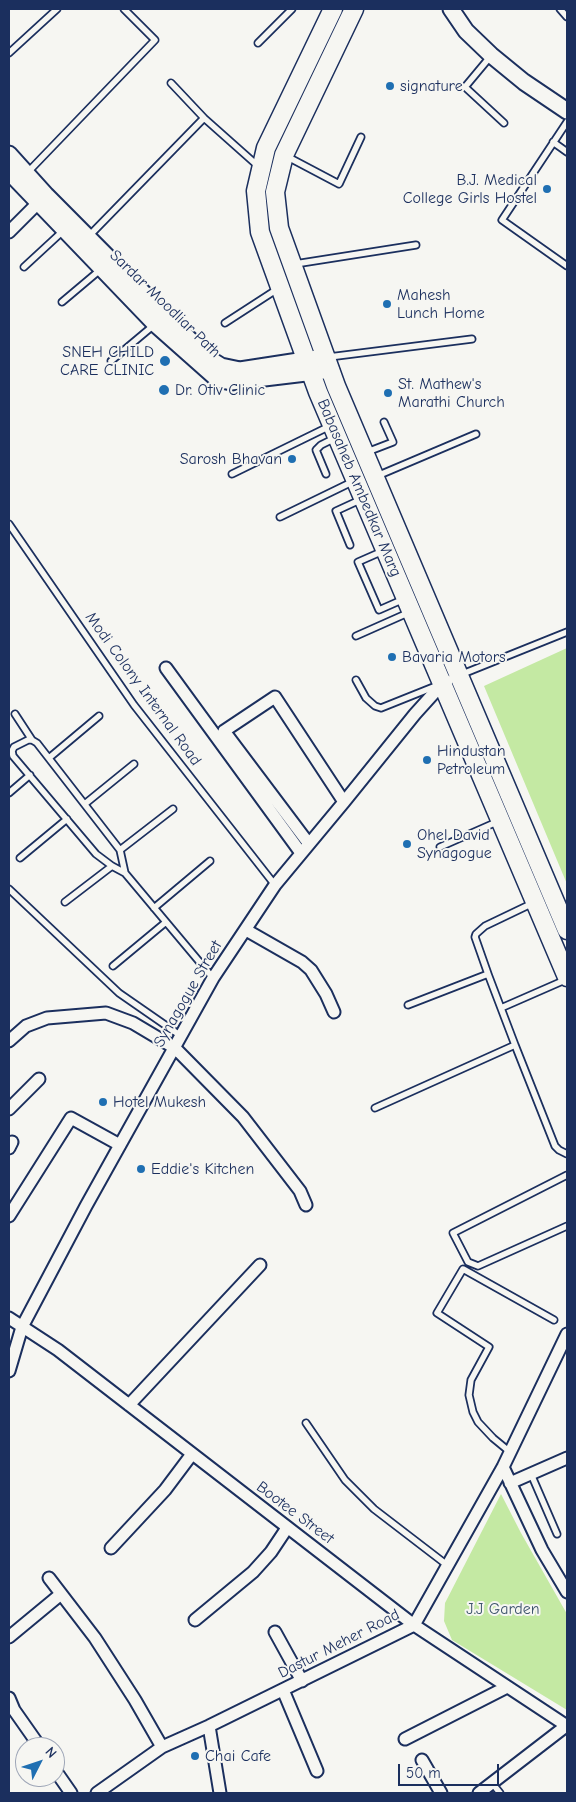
<!DOCTYPE html>
<html>
<head>
<meta charset="utf-8">
<style>
	body { margin:0 }
	#map { position:relative; width:576px; height:1802px; overflow:hidden; background:#f6f6f2; font-family:"Comic Neue",sans-serif }
	canvas { display:block }
	.frame { position:absolute; inset:0; border:10px solid #1b2f5e; pointer-events:none }
	.north { position:absolute; left:15px; top:1737px; width:50px; height:50px; box-sizing:border-box; background:#f6f6f2; border:1px solid #9ea6b7; border-radius:50%; rotate:49deg; font-size:14px; font-weight:700; line-height:20px; text-align:center; color:#1b2f5e }
	.north::after { content:''; display:block; margin:auto; width:18px; height:22px; background:#1f6fb2; clip-path:polygon(50% 0,100% 100%,50% 72%,0 100%) }
	.scale { position:absolute; left:398px; top:1764px; width:101px; height:22px; box-sizing:border-box; border:2px solid #1b2f5e; border-top:0; padding-left:6px; font-size:15px; line-height:18px; white-space:nowrap; color:#1b2f5e; -webkit-text-stroke:4px #f6f6f2; paint-order:stroke }
</style>
</head>
<body>
<div id="map">
<canvas width="576" height="1802"></canvas>
<div class="frame"></div>
<div class="north">N</div>
<div class="scale">50 m</div>
</div>
<script>
const context = document.querySelector('canvas').getContext('2d');
context.lineJoin = 'round';
function fillPath(path, color) {
  context.fillStyle = color;
  context.fill(path, 'evenodd');
}
function toPath(rows) {
  const path = new Path2D();
  for (const r of rows) {
    path.moveTo(r[0], r[1]);
    for (let i = 2; i < r.length; i += 2) path.lineTo(r[i], r[i + 1]);
  }
  return path;
}
function trace(path, color, width, dash) {
  context.strokeStyle = color;
  context.lineWidth = width;
  context.lineCap = dash ? 'butt' : 'round';
  context.setLineDash(dash || []);
  context.stroke(path);
}
function drawText(font, color, halo, rows, align = 'center') {
  context.font = font + ' "Comic Neue",sans-serif';
  context.lineWidth = 4;
  context.setLineDash([]);
  context.textBaseline = 'middle';
  context.strokeStyle = halo;
  context.fillStyle = color;
  for (const [text, x, y, turn = 0] of rows) {
    context.save();
    context.translate(x, y);
    context.rotate((+turn || 0) * Math.PI / 180);
    context.textAlign = isNaN(turn) ? turn : align;
    if (halo) context.strokeText(text, 0, 0);
    context.fillText(text, 0, 0);
    context.restore();
  }
}
const green = toPath([
	[567,648,567,884,484,686],
	[501,1494,521,1533,567,1614,567,1710,452,1640,444,1621,445,1603]
]);
const lane = toPath([
	[560,9,567,17],
	[258,43,292,9],
	[9,53,57,9],
	[490,57,465,87,504,123],
	[171,83,204,118,258,166],
	[553,142,567,152],
	[286,156,339,184,361,137],
	[28,172,155,40,124,9],
	[88,237,204,118],
	[295,264,416,245],
	[567,266,502,220,567,122],
	[24,267,63,231],
	[62,302,100,270],
	[225,323,279,288],
	[329,357,472,339],
	[111,361,154,325],
	[367,452,393,442,384,422],
	[232,474,330,426],
	[326,474,316,450,321,445,335,438],
	[377,476,476,434],
	[280,517,354,481],
	[9,524,134,705,275,885],
	[350,545,336,511,362,499],
	[383,551,358,562,379,610,404,599],
	[356,636,410,612],
	[460,675,567,632],
	[356,680,366,698,375,706,381,708,436,686],
	[15,714,32,740],
	[49,758,99,716],
	[9,793,30,775],
	[86,803,134,764],
	[440,847,499,821],
	[120,850,173,809],
	[20,858,67,819],
	[125,873,120,850,37,743,32,740,28,740,14,747,12,751,13,756,96,854,112,866,125,873,213,978],
	[9,889,119,993,181,1036],
	[65,902,112,866],
	[154,908,210,861],
	[113,966,166,922],
	[488,974,475,937,476,934,485,926,533,903],
	[501,1008,565,980],
	[515,1045,555,1146,559,1150,567,1154],
	[375,1108,515,1045,488,974,408,1005],
	[567,1175,453,1233,468,1262,478,1266,567,1226],
	[306,1423,345,1480,374,1509,447,1565],
	[510,1452,493,1438,478,1422,473,1412,469,1395,471,1380,489,1347,437,1313,463,1269,554,1320],
	[531,1474,557,1534],
	[492,1783,500,1793]
]);
const street = toPath([
	[9,232,43,198],
	[166,668,301,853],
	[309,844,224,731,275,697,344,802],
	[246,930,302,962,311,970,326,994,334,1012],
	[9,1041,26,1026,47,1018,106,1013,133,1023,175,1048,243,1117,300,1191,306,1205],
	[9,1109,39,1079],
	[9,1148,12,1142],
	[9,1216,71,1118,120,1145],
	[9,1318,58,1350,414,1625,567,1726],
	[9,1371,22,1327,86,1206,213,978,275,885,344,802,415,714,443,683,447,681],
	[129,1405,260,1265],
	[503,1467,542,1550,567,1592],
	[510,1483,567,1458],
	[111,1548,165,1490,192,1454],
	[49,1578,95,1638,135,1700,162,1747],
	[195,1620,253,1572,271,1552,287,1528],
	[275,1632,302,1681],
	[9,1637,61,1594],
	[283,1690,317,1771],
	[9,1698,14,1710,40,1747],
	[209,1726,220,1793],
	[405,1739,507,1687],
	[422,1760,441,1793],
	[55,1770,71,1793],
	[97,1793,162,1747,209,1726,414,1625,503,1467,567,1334],
	[479,1793,566,1726]
]);
const secondary = toPath([
	[451,9,466,31,491,55,524,82,567,111],
	[9,154,46,195,208,358,221,366,240,370,318,358],
	[9,172,155,324,217,379,231,382,331,370]
]);
const primary = toPath([
	[333,9,266,148,256,191,260,232,318,392,567,977],
	[354,9,284,155,275,192,279,228,336,386,567,930]
]);
const markers = [
	[390,86,5,"#1f6fb2"],
	[547,189,5,"#1f6fb2"],
	[387,304,5,"#1f6fb2"],
	[165,361,6,"#1f6fb2"],
	[164,390,6,"#1f6fb2"],
	[388,393,5,"#1f6fb2"],
	[292,459,5,"#1f6fb2"],
	[392,657,5,"#1f6fb2"],
	[427,760,5,"#1f6fb2"],
	[407,844,5,"#1f6fb2"],
	[103,1102,5,"#1f6fb2"],
	[141,1169,5,"#1f6fb2"],
	[195,1756,5,"#1f6fb2"]
];
const poiNames = [
	["signature",400,86],
	["B.J. Medical",537,180,"right"],
	["College Girls Hostel",537,198,"right"],
	["Mahesh",397,295],
	["Lunch Home",397,313],
	["SNEH CHILD",154,352,"right"],
	["CARE CLINIC",154,370,"right"],
	["St. Mathew's",398,384],
	["Marathi Church",398,402],
	["Dr. Otiv Clinic",175,390],
	["Sarosh Bhavan",282,459,"right"],
	["Bavaria Motors",402,657],
	["Hindustan",437,751],
	["Petroleum",437,769],
	["Ohel David",417,835],
	["Synagogue",417,853],
	["Hotel Mukesh",113,1102],
	["Eddie's Kitchen",151,1169],
	["Chai Cafe",205,1756]
];
const streetNames = [
	["Sardar Moodliar Path",165,304,44],
	["Babasaheb Ambedkar Marg",359,488,67],
	["Modi Colony Internal Road",143,689,54],
	["Synagogue Street",188,994,-60],
	["Bootee Street",295,1513,37],
	["Dastur Meher Road",339,1644,-27]
];
const parkNames = [
	["J.J Garden",503,1609]
];
fillPath(green, '#c4e9a3');
trace(lane, '#1b2f5e', 9);
trace(street, '#1b2f5e', 15);
trace(secondary, '#1b2f5e', 19);
trace(primary, '#1b2f5e', 21);
trace(lane, '#f6f6f2', 5.5);
trace(street, '#f6f6f2', 11);
trace(secondary, '#f6f6f2', 15);
trace(primary, '#f6f6f2', 18);
for (const [x, y, r, color] of markers) {
  const dot = new Path2D();
  dot.arc(x, y, r, 0, 2 * Math.PI);
  context.fillStyle = color;
  context.fill(dot);
  trace(dot, '#f6f6f2', 2);
}
drawText('16px', '#1b2f5e', '#f6f6f2', poiNames, 'left');
drawText('16px', '#1b2f5e', '#f6f6f2', streetNames);
drawText('16px', '#3d546c', '#f6f6f2', parkNames);
</script>
</body>
</html>
